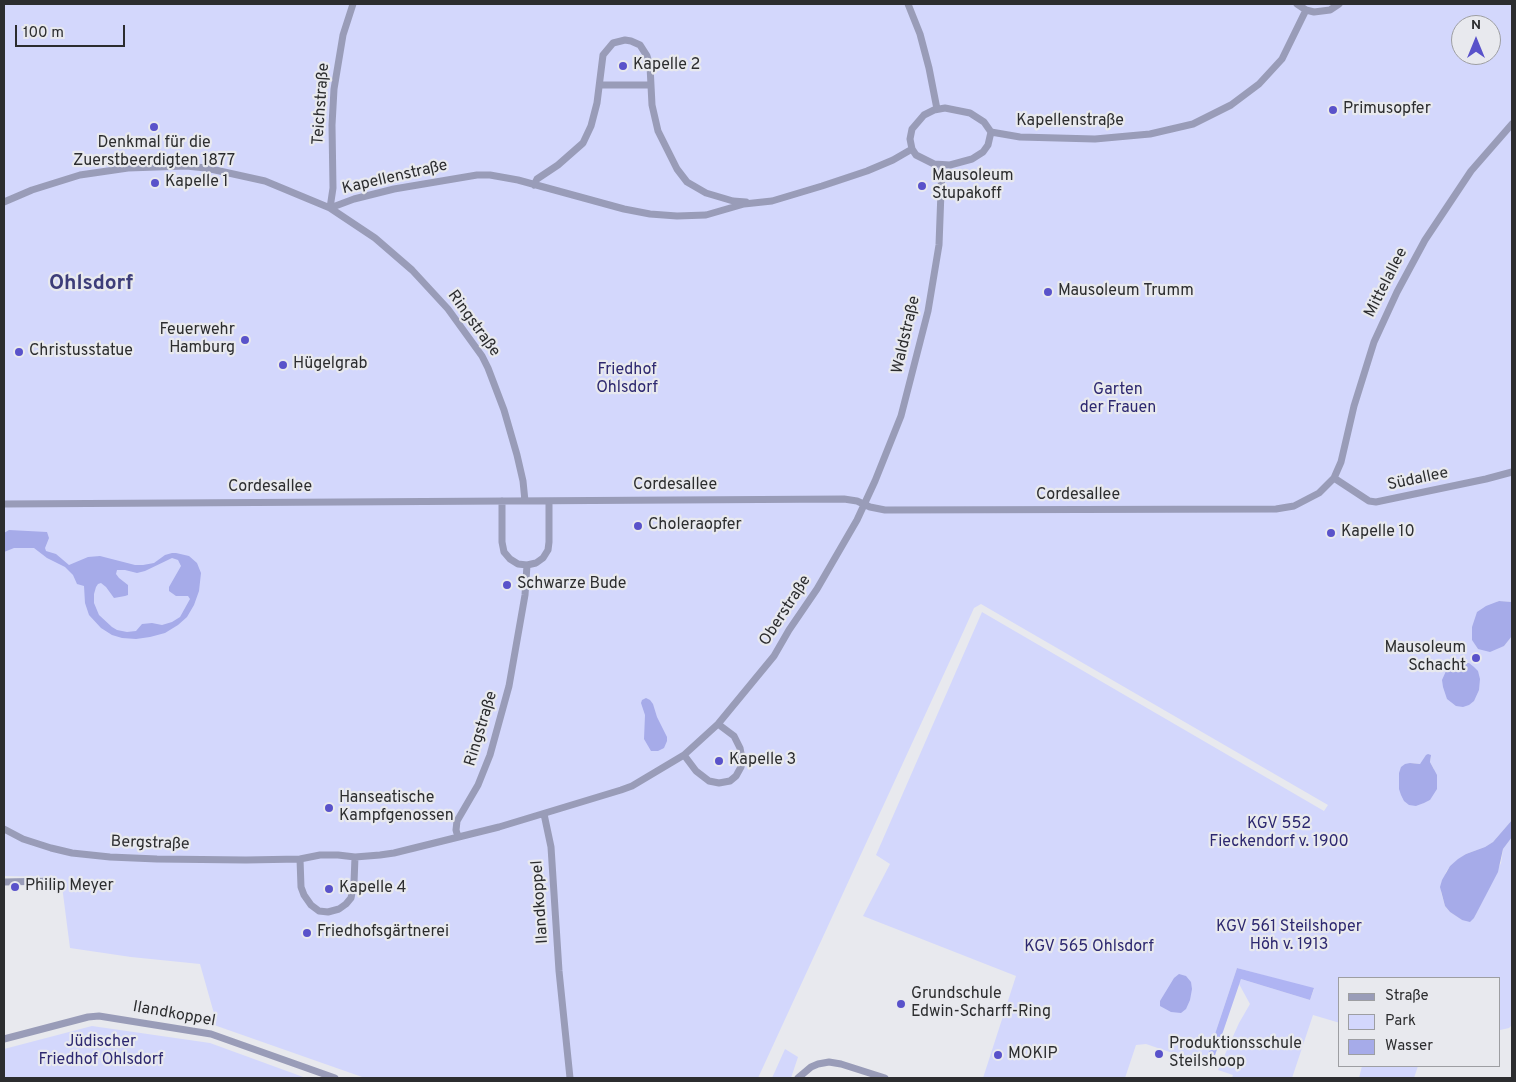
<!DOCTYPE html>
<html>
<head>
<meta charset="utf-8">
<style>
	body { margin:0 }
	#map { position:relative; width:1516px; height:1082px; overflow:hidden; background:#e8e9ee; font-family:Overpass,sans-serif }
	canvas { display:block }
	.frame { position:absolute; inset:0; border:5px solid #2c2d2f; pointer-events:none }
	.legend { position:absolute; left:1338px; top:977px; width:162px; height:90px; box-sizing:border-box; background:#e8e9ee; border:1px solid #9d9ea2; margin:0; padding:6px 9px; list-style:none; font-size:15px; color:#2c2d2f }
	.legend li { display:flex; align-items:center; gap:10px; height:25px }
	.legend b { width:25px; border:1px solid #9d9ea2 }
	.north { position:absolute; left:1451px; top:15px; width:50px; height:50px; box-sizing:border-box; background:#e8e9ee; border:1px solid #9d9ea2; border-radius:50%; rotate:0deg; font-size:14px; font-weight:700; line-height:20px; text-align:center; color:#2c2d2f }
	.north::after { content:''; display:block; margin:auto; width:18px; height:22px; background:#5952ca; clip-path:polygon(50% 0,100% 100%,50% 72%,0 100%) }
	.scale { position:absolute; left:15px; top:25px; width:110px; height:22px; box-sizing:border-box; border:2px solid #2c2d2f; border-top:0; padding-left:6px; font-size:15px; line-height:18px; white-space:nowrap; color:#2c2d2f; -webkit-text-stroke:4px #e8e9ee; paint-order:stroke }
</style>
</head>
<body>
<div id="map">
<canvas width="1516" height="1082"></canvas>
<div class="frame"></div>
<ul class="legend">
<li><b style="height:6px;background:#999cb8"></b>Straße</li>
<li><b style="height:14px;background:#d3d7fc"></b>Park</li>
<li><b style="height:14px;background:#a6abe9"></b>Wasser</li>
</ul>
<div class="north">N</div>
<div class="scale">100 m</div>
</div>
<script>
const context = document.querySelector('canvas').getContext('2d');
context.lineJoin = 'round';
function fillPath(path, color) {
  context.fillStyle = color;
  context.fill(path, 'evenodd');
}
function toPath(rows) {
  const path = new Path2D();
  for (const r of rows) {
    path.moveTo(r[0], r[1]);
    for (let i = 2; i < r.length; i += 2) path.lineTo(r[i], r[i + 1]);
  }
  return path;
}
function trace(path, color, width, dash) {
  context.strokeStyle = color;
  context.lineWidth = width;
  context.lineCap = dash ? 'butt' : 'round';
  context.setLineDash(dash || []);
  context.stroke(path);
}
function drawText(font, color, halo, rows, align = 'center') {
  context.font = font + ' Overpass,sans-serif';
  context.lineWidth = 4.5;
  context.setLineDash([]);
  context.textBaseline = 'middle';
  context.strokeStyle = halo;
  context.fillStyle = color;
  for (const [text, x, y, turn = 0] of rows) {
    context.save();
    context.translate(x, y);
    context.rotate((+turn || 0) * Math.PI / 180);
    context.textAlign = isNaN(turn) ? turn : align;
    if (halo) context.strokeText(text, 0, 0);
    context.fillText(text, 0, 0);
    context.restore();
  }
}
const green = toPath([
	[4,4,1512,4,1512,602,1498,601,1472,627,1472,639,1478,649,1504,646,1512,636,1512,820,1493,842,1485,847,1466,854,1450,866,1446,872,1441,892,1445,906,1450,912,1462,920,1474,918,1501,863,1503,849,1512,837,1512,1025,1509,1028,1500,1030,1500,978,1340,978,1340,1023,1313,1015,1292,1078,1232,1078,1233,1075,1218,1070,1239,1023,1250,1004,1239,984,1241,979,1310,1000,1314,989,1237,968,1205,1064,1146,1044,1136,1045,1125,1078,983,1078,1016,976,863,916,890,864,876,855,982,612,1324,811,1328,805,981,604,974,608,960,639,758,1078,365,1078,214,1025,215,1017,200,964,131,957,70,948,62,886,56,877,4,876],
	[1461,25,1491,25,1491,55,1461,55],
	[1431,757,1430,762,1434,769,1430,800,1416,806,1399,779,1399,773,1410,763,1420,764],
	[92,1026,210,1043,306,1078,4,1078,4,1049],
	[785,1049,798,1057,791,1078,772,1078],
	[1362,1066,1418,1066,1414,1078,1359,1078]
]);
const forest = toPath([
	[1237,968,1314,988,1310,1000,1241,979,1212,1064,1205,1064]
]);
const water = toPath([
	[9,530,47,532,49,538,45,548,46,551,56,554,69,565,88,557,100,556,135,565,143,565,154,563,165,555,172,553,176,553,189,556,197,563,201,573,199,591,194,605,187,617,178,625,165,633,150,637,136,639,122,638,112,635,101,628,89,615,85,603,84,586,77,584,73,575,65,567,47,558,34,548,14,548,4,552,4,533],
	[172,558,178,560,181,566,169,587,169,591,176,596,188,596,190,599,180,617,172,622,162,625,152,623,142,624,136,631,127,632,117,630,112,627,99,615,94,603,94,594,96,587,98,584,101,583,106,587,114,598,125,596,128,595,128,585,119,578,116,574,117,570,125,570,137,573,145,571],
	[1499,601,1512,602,1512,636,1504,646,1490,652,1478,649,1472,640,1472,627,1477,612,1486,606],
	[1459,663,1469,663,1474,667,1478,671,1480,679,1479,690,1474,701,1469,705,1463,707,1456,706,1447,699,1443,687,1442,680,1446,671,1452,666],
	[646,698,650,700,653,704,657,717,667,737,667,741,664,748,658,751,651,751,644,739,645,715,641,703,642,700],
	[1428,754,1431,755,1430,762,1437,775,1437,789,1430,800,1424,803,1416,806,1409,805,1404,801,1401,795,1399,789,1399,773,1401,767,1405,764,1410,763,1420,764,1426,755],
	[1512,820,1512,837,1503,849,1498,872,1474,918,1470,922,1462,920,1450,912,1445,906,1440,887,1442,880,1450,866,1458,859,1466,854,1485,847,1493,842],
	[1179,974,1186,976,1191,982,1192,989,1190,1000,1186,1009,1181,1013,1171,1012,1160,1006,1160,1001,1174,978]
]);
const minor = toPath([
	[908,4,920,34,929,68,937,109],
	[1297,4,1306,10,1314,12,1330,10,1339,4],
	[600,85,650,85],
	[945,108,970,113,984,122,991,132,988,145,983,152,972,159,950,165,934,164,916,155,912,149,910,139,912,129,924,115,934,110,945,108],
	[991,132,1020,137,1095,139,1150,134,1193,124,1231,105,1259,84,1282,59,1306,10],
	[534,185,537,179,558,165,583,143,591,126,597,103,603,55,613,43,625,40,631,41,640,45,647,56,650,66,652,105,658,131,677,169,687,182,706,193,733,201,746,202],
	[4,202,32,190,80,175,128,168,186,166,206,168,265,181,330,208,375,238,412,270,448,309,482,356,488,368,504,410,517,455,523,481,525,501],
	[330,208,354,199,394,189,477,175,490,175,518,180,624,209,650,214,677,216,706,215,744,204,772,201,822,186,867,171,893,160,912,149],
	[330,208,333,188,332,125,334,89,343,35,353,4],
	[1334,478,1369,501,1376,502,1486,479,1512,472],
	[502,501,502,542,504,552,510,559,518,564,527,565,536,563,543,558,548,550,549,542,549,501],
	[4,504,844,499,857,501,870,507,885,510,1276,509,1294,506,1319,493,1334,478,1341,462,1354,406,1374,342,1397,292,1425,240,1471,171,1512,124],
	[684,755,696,771,709,781,719,783,730,781,736,776,741,767,742,759,740,748,734,736,718,724],
	[544,814,551,847,559,971,570,1078],
	[4,829,23,839,51,848,72,853,110,857,157,859,246,860,300,859,320,855,338,855,355,857,380,855,394,853,499,827,621,790,632,786,684,755,718,724,774,656,789,630,817,589,857,520,875,481,901,416,928,311,939,245,942,165],
	[458,837,456,830,457,821,478,785,490,755,509,686,525,595,527,565],
	[300,859,301,887,304,895,311,905,319,911,328,912,339,909,346,904,351,898,354,883,355,857],
	[4,882,53,881],
	[4,1039,88,1017,99,1016,211,1034,335,1078],
	[798,1078,811,1067,818,1064,829,1062,841,1064,885,1078]
]);
const markers = [
	[623,66,5,"#5952ca"],
	[1333,110,5,"#5952ca"],
	[154,127,5,"#5952ca"],
	[155,183,5,"#5952ca"],
	[922,186,5,"#5952ca"],
	[1048,292,5,"#5952ca"],
	[245,340,5,"#5952ca"],
	[19,352,5,"#5952ca"],
	[283,365,5,"#5952ca"],
	[638,526,5,"#5952ca"],
	[1331,533,5,"#5952ca"],
	[507,585,5,"#5952ca"],
	[1476,658,5,"#5952ca"],
	[719,761,5,"#5952ca"],
	[329,808,5,"#5952ca"],
	[15,887,5,"#5952ca"],
	[329,889,5,"#5952ca"],
	[307,933,5,"#5952ca"],
	[901,1004,5,"#5952ca"],
	[1159,1054,5,"#5952ca"],
	[998,1055,5,"#5952ca"]
];
const poiNames = [
	["Kapelle 2",633,66],
	["Primusopfer",1343,110],
	["Denkmal für die",154,144,"center"],
	["Zuerstbeerdigten 1877",154,162,"center"],
	["Mausoleum",932,177],
	["Stupakoff",932,195],
	["Kapelle 1",165,183],
	["Mausoleum Trumm",1058,292],
	["Feuerwehr",235,331,"right"],
	["Hamburg",235,349,"right"],
	["Christusstatue",29,352],
	["Hügelgrab",293,365],
	["Choleraopfer",648,526],
	["Kapelle 10",1341,533],
	["Schwarze Bude",517,585],
	["Mausoleum",1466,649,"right"],
	["Schacht",1466,667,"right"],
	["Kapelle 3",729,761],
	["Hanseatische",339,799],
	["Kampfgenossen",339,817],
	["Philip Meyer",25,887],
	["Kapelle 4",339,889],
	["Friedhofsgärtnerei",317,933],
	["Grundschule",911,995],
	["Edwin-Scharff-Ring",911,1013],
	["Produktionsschule",1169,1045],
	["Steilshoop",1169,1063],
	["MOKIP",1008,1055]
];
const streetNames = [
	["Teichstraße",322,104,-86],
	["Kapellenstraße",1070,122],
	["Kapellenstraße",395,178,-13],
	["Mittelallee",1387,283,-63],
	["Ringstraße",473,324,54],
	["Waldstraße",907,335,-77],
	["Südallee",1418,480,-12],
	["Cordesallee",675,486],
	["Cordesallee",270,488],
	["Cordesallee",1078,496],
	["Oberstraße",786,611,-57],
	["Ringstraße",482,729,-73],
	["Bergstraße",150,844,2],
	["Ilandkoppel",541,902,-94],
	["Ilandkoppel",174,1015,10]
];
const parkNames = [
	["Friedhof",627,371],
	["Ohlsdorf",627,389],
	["Garten",1118,391],
	["der Frauen",1118,409],
	["KGV 552",1279,825],
	["Fieckendorf v. 1900",1279,843],
	["KGV 561 Steilshoper",1289,928],
	["Höh v. 1913",1289,946],
	["KGV 565 Ohlsdorf",1089,948],
	["Jüdischer",101,1043],
	["Friedhof Ohlsdorf",101,1061]
];
const districtNames = [
	["Ohlsdorf",91,285]
];
fillPath(green, '#d3d7fc');
fillPath(forest, '#afb4f3');
fillPath(water, '#a6abe9');
trace(minor, '#999cb8', 7);
for (const [x, y, r, color] of markers) {
  const dot = new Path2D();
  dot.arc(x, y, r, 0, 2 * Math.PI);
  context.fillStyle = color;
  context.fill(dot);
  trace(dot, '#e8e9ee', 2);
}
drawText('16px', '#2c2d2f', '#e8e9ee', poiNames, 'left');
drawText('16px', '#2c2d2f', '#e8e9ee', streetNames);
drawText('16px', '#2d2870', '#e8e9ee', parkNames);
drawText('bold 21px', '#3d3d79', '#e8e9ee', districtNames);
</script>
</body>
</html>
